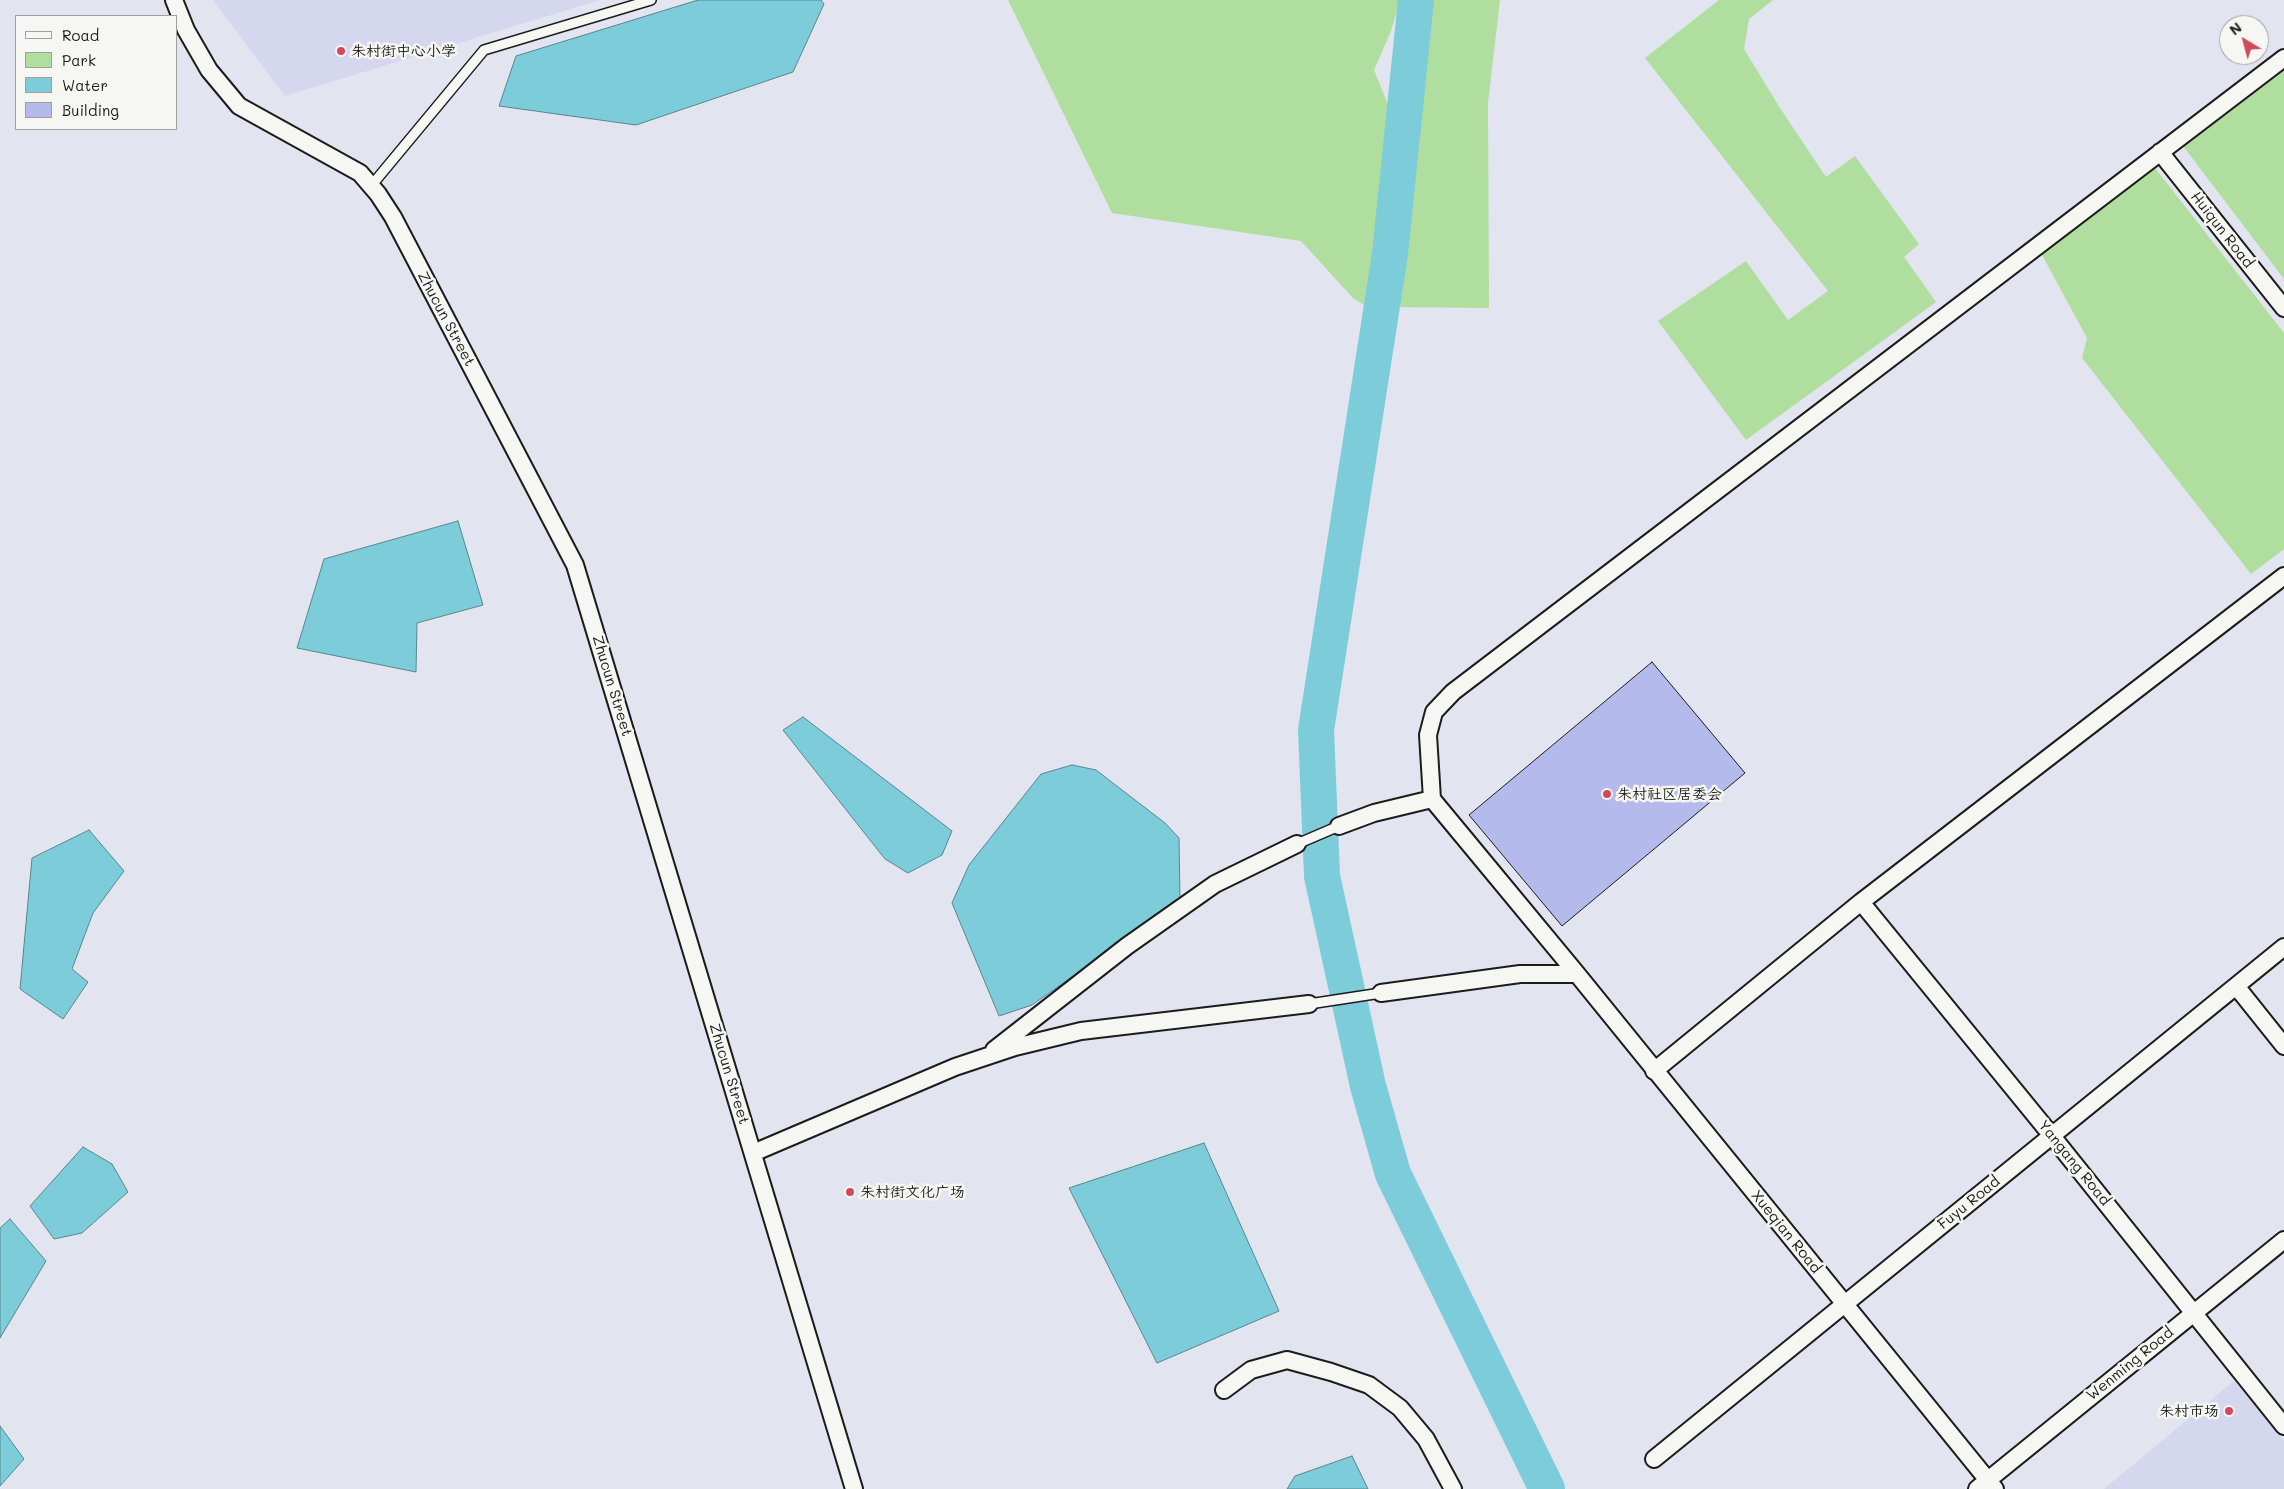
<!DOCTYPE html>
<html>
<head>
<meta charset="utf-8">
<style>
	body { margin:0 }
	#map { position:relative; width:2284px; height:1489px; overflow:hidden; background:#e2e4f0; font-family:Mali,sans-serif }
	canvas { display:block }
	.legend { position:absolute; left:15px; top:15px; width:162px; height:115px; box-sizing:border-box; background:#f6f6f2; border:1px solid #9f9f9c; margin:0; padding:6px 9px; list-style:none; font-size:15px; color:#1c1c1c }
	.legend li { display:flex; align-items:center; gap:10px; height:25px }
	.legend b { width:25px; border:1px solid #9f9f9c }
	.north { position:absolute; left:2219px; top:15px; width:50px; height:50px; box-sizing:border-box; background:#f6f6f2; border:1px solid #9f9f9c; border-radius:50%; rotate:323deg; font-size:14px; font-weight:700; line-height:20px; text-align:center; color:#1c1c1c }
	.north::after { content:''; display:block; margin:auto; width:18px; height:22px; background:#d1495b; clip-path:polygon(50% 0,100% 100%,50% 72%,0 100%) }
</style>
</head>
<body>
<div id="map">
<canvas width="2284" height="1489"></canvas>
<ul class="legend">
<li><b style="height:6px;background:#f6f6f2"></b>Road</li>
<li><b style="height:14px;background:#b0de9e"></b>Park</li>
<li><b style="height:14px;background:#7dccda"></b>Water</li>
<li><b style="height:14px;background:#b4baeb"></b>Building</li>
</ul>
<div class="north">N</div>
</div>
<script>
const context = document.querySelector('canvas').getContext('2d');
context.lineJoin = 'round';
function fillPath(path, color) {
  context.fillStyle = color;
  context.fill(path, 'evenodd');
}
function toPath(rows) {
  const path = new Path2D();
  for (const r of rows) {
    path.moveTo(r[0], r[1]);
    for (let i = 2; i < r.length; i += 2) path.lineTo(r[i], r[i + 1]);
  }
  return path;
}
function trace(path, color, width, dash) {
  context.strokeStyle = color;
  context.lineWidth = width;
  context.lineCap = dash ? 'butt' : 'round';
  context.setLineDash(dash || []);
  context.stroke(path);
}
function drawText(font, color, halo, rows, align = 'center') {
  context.font = font + ' Mali,"LXGW WenKai TC",sans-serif';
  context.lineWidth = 5;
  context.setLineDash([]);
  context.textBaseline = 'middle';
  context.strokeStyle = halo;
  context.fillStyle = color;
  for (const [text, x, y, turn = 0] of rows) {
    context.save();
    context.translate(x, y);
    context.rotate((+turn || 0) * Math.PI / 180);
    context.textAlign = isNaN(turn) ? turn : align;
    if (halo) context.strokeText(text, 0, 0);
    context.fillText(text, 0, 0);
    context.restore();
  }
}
const built = toPath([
	[213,0,600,0,285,96],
	[2234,1381,2284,1441,2284,1489,2104,1489]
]);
const green = toPath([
	[1008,0,1400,0,1391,31,1374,70,1393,117,1375,312,1353,298,1301,241,1112,213],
	[1423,0,1500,0,1488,103,1489,308,1391,307],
	[1719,0,1773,0,1749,19,1744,49,1780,108,1826,177,1855,156,1919,244,1904,257,1936,302,1746,440,1658,321,1746,261,1788,320,1828,291,1645,58],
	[2284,69,2284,279,2183,146],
	[2155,168,2284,333,2284,549,2251,574,2082,358,2087,338,2041,253]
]);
const water = toPath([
	[698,0,821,0,824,4,793,72,636,125,499,106,516,56,698,0],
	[458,521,483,605,417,623,416,672,297,648,324,559,458,521],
	[803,717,952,831,942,855,908,873,885,859,783,730,803,717],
	[1072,765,1096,770,1165,823,1179,838,1180,901,1032,1005,999,1016,952,903,969,865,1041,774,1072,765],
	[89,830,124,871,93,913,72,969,88,982,63,1019,20,989,32,858,89,830],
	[1204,1143,1279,1311,1157,1363,1069,1188,1204,1143],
	[83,1147,112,1164,128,1192,82,1233,54,1239,30,1206,83,1147],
	[10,1219,46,1261,0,1338,0,1228,10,1219],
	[0,1426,24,1459,0,1486,0,1426],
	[1352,1456,1368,1489,1287,1489,1295,1476,1352,1456]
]);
const river = toPath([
	[1416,0,1390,254,1316,730,1322,876,1368,1086,1393,1174,1547,1489]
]);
const building = toPath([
	[1652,662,1745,773,1562,926,1469,815,1652,662]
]);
const service = toPath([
	[371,186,484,50,651,0],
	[1297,844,1339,826],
	[1309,1004,1381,993]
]);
const minor = toPath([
	[174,0,186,30,209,70,239,106,360,173,378,194,393,217,575,565,854,1489],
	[2160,152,2284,308],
	[1339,826,1374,813,1432,799],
	[1861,902,2052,1136,2284,1426],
	[2236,986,2284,1046],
	[1381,993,1520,974,1577,974],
	[994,1050,1127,946,1215,884,1297,844],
	[1654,1071,1861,902,2284,576],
	[753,1153,955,1067,1015,1047,1081,1031,1309,1004],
	[1224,1390,1251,1370,1287,1360,1331,1372,1369,1385,1400,1408,1426,1439,1453,1489],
	[1654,1459,2284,947],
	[1977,1489,2284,1240],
	[1995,1489,1577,974,1432,799,1428,735,1434,712,1453,692,2284,58]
]);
const markers = [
	[341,51,5,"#d1495b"],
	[1607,794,5,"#d1495b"],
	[850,1192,5,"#d1495b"],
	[2229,1411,5,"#d1495b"]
];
const poiNames = [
	["朱村街中心小学",351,51],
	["朱村社区居委会",1617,794],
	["朱村街文化广场",860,1192],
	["朱村市场",2219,1411,"right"]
];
const streetNames = [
	["Huiqun Road",2222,230,52],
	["Zhucun Street",446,319,62],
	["Zhucun Street",612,686,73],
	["Zhucun Street",729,1074,73],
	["Yangang Road",2074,1163,51],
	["Fuyu Road",1969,1203,-39],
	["Xueqian Road",1786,1232,51],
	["Wenming Road",2130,1364,-39]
];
fillPath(built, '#d4d7ee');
fillPath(green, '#b0de9e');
fillPath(water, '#7dccda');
trace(water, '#56868e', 1);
trace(river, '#7dccda', 36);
fillPath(building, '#b4baeb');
trace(building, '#1c1c1c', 1);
trace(service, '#1c1c1c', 12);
trace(minor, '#1c1c1c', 20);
trace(service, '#f6f6f2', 9);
trace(minor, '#f6f6f2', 16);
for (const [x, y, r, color] of markers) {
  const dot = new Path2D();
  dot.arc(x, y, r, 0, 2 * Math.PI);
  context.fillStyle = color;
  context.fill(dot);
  trace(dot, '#f6f6f2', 2);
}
drawText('15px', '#1c1c1c', '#f6f6f2', poiNames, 'left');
drawText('15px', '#1c1c1c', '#f6f6f2', streetNames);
</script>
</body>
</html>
